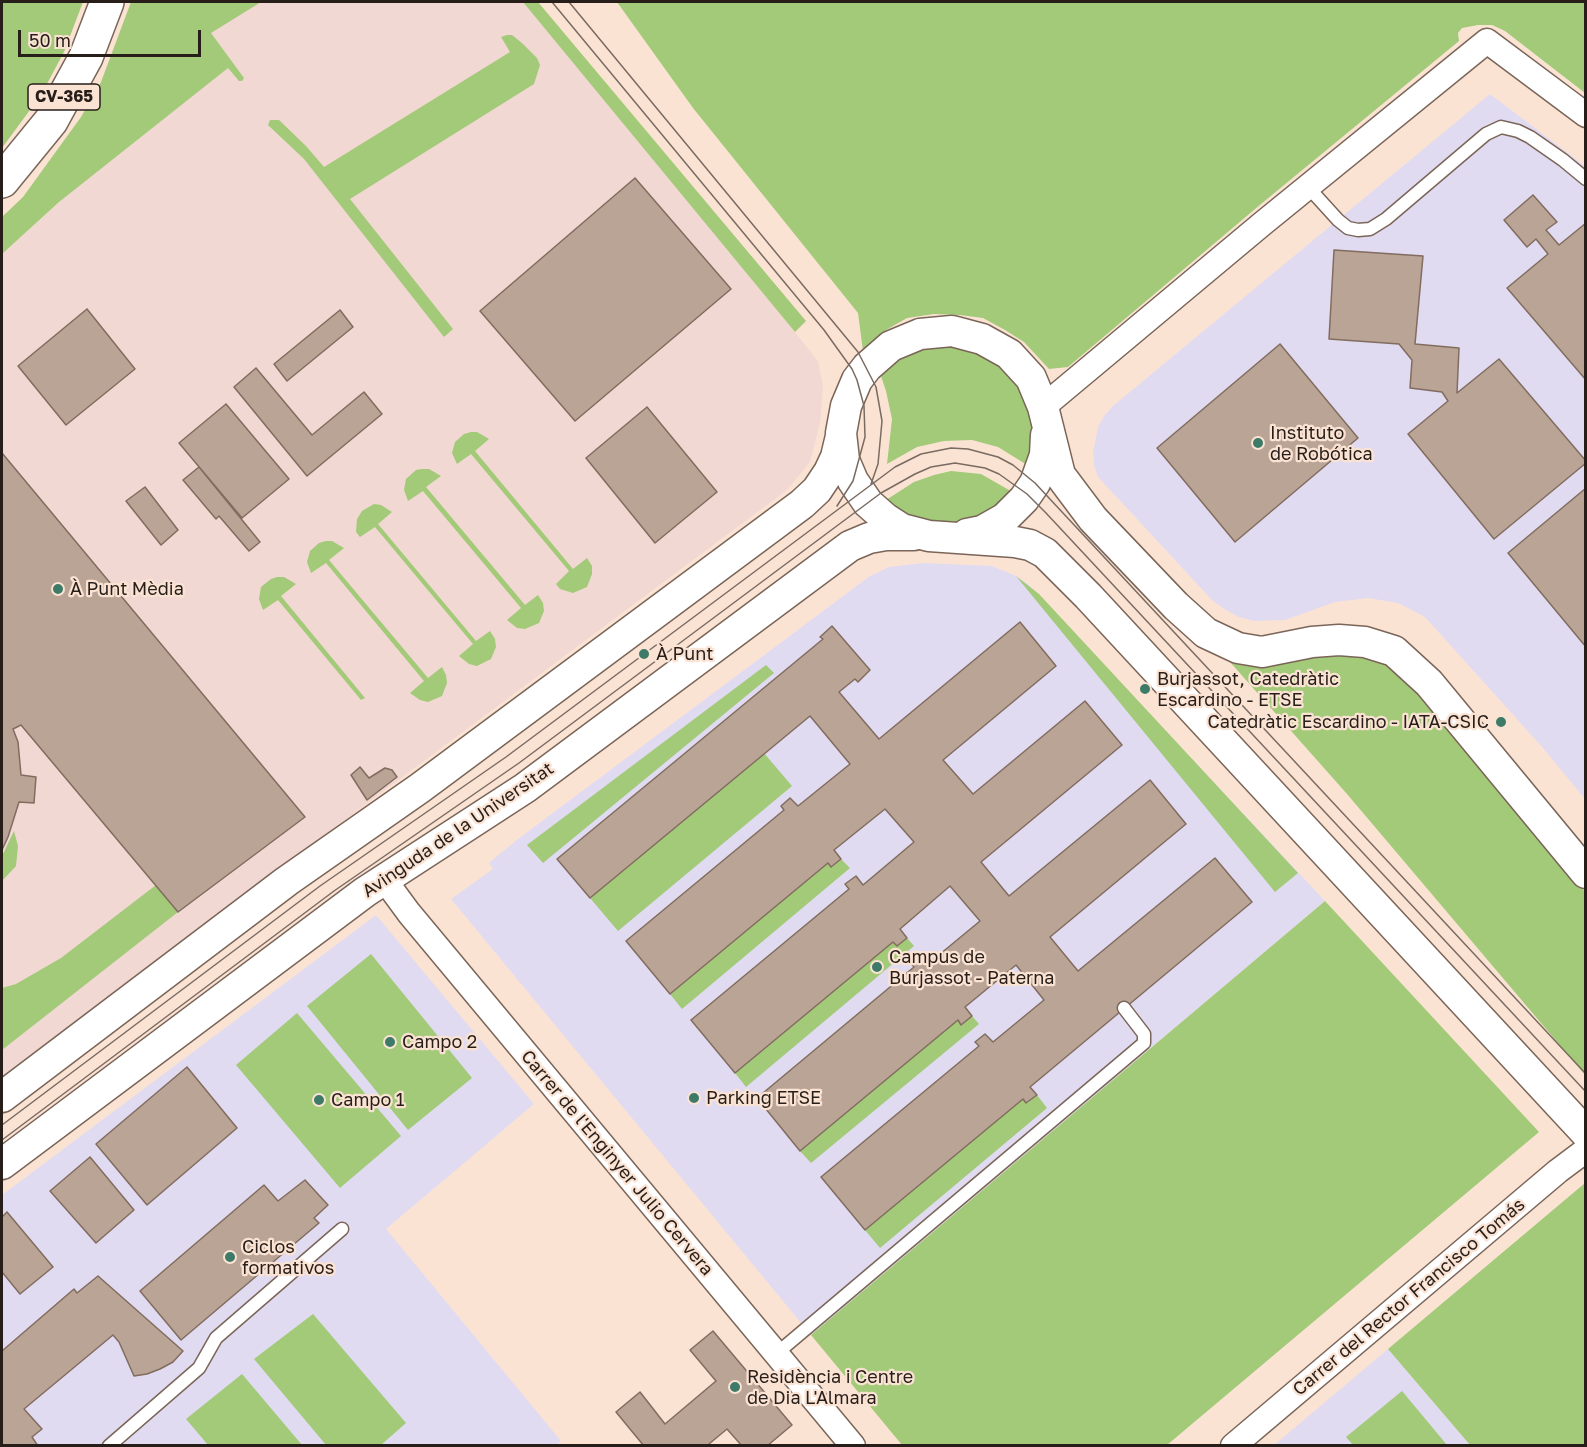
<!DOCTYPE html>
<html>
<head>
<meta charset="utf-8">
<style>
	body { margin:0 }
	#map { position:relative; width:1587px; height:1447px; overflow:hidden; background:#fbe3d4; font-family:"Golos Text",sans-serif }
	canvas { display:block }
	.frame { position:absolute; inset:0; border:3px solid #271e19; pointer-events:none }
	.scale { position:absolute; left:18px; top:30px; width:183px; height:27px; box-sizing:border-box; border:3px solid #271e19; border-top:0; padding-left:8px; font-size:18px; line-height:21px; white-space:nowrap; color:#271e19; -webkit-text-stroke:4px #fbe3d4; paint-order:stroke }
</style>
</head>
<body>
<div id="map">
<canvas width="1587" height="1447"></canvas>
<div class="frame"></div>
<div class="scale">50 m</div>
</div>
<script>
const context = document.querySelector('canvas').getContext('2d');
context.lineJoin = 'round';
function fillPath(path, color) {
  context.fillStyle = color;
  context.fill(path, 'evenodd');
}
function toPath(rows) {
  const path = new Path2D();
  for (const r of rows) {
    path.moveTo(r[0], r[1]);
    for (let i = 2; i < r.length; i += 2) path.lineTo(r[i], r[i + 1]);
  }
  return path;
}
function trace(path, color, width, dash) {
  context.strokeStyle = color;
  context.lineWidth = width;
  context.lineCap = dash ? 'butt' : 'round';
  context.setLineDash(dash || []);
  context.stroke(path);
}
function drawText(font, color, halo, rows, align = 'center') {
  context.font = font + ' "Golos Text",sans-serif';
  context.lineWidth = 4.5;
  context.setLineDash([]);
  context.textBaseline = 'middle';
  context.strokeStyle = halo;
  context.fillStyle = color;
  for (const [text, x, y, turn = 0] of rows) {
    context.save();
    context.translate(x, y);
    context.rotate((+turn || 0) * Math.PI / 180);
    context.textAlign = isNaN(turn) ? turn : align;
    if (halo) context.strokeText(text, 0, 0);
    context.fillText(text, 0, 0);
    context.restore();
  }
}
const commercial = toPath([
	[185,2,524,2,658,161,818,361,823,387,820,423,810,462,787,490,2,1076,2,254,59,202]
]);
const education = toPath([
	[1490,94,1585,166,1585,799,1543,748,1425,617,1398,603,1368,598,1335,602,1285,620,1254,621,1239,617,1224,609,1212,600,1098,477,1094,465,1093,452,1098,427,1104,416,1114,405],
	[923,563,992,566,1016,576,1028,584,1325,901,811,1335,451,899,493,869,489,863,518,839,870,576,889,567],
	[376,915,534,1104,386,1229,561,1441,555,1446,2,1446,2,1195],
	[1388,1349,1470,1445,1273,1446]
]);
const green = toPath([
	[2,2,83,2,64,52,41,95,2,148],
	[131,2,261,2,211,33,244,78,242,81,239,81,228,68,59,202,2,254,2,217,23,197,81,117,101,82],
	[523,2,538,2,806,321,795,332],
	[617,2,1585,2,1585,93,1505,31,1492,25,1478,25,1462,28,1458,33,1459,41,1261,204,1068,367,1049,369,1024,342,1005,330,983,318,960,315,934,314,907,318,886,330,863,351,858,313,693,108],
	[507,35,512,35,522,43,537,58,540,65,534,84,350,199,453,329,444,337,304,159,268,125,270,120,279,120,306,146,324,167,510,52,501,37],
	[960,345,1011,371,1035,415,1032,468,998,447,972,440,944,441,917,447,887,464,892,419,886,391,880,373,898,358,917,349],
	[471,432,477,432,489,439,475,451,573,569,587,558,592,566,592,574,587,587,573,593,560,589,556,584,569,571,471,454,457,464,452,453,455,442,464,434],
	[422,469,429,469,441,476,426,487,525,605,538,595,543,603,544,611,539,623,525,629,517,628,507,620,521,608,423,491,408,501,404,490,406,479,416,470],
	[951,471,981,474,1016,494,969,523,948,525,914,519,897,510,886,500,914,482,934,475],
	[374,504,381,505,392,512,378,524,476,641,490,631,495,639,496,647,491,659,477,666,469,664,459,656,473,644,375,527,360,537,356,532,357,519,362,511],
	[326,541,332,541,344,548,329,560,428,678,442,667,446,675,447,683,442,696,428,702,420,700,410,693,424,681,326,563,311,573,307,562,310,551,319,543],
	[1016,576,1039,594,1298,873,1275,892],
	[277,577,284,577,296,584,281,596,365,698,361,700,278,600,263,610,259,599,261,587,271,579],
	[1222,653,1378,655,1408,675,1455,736,1585,892,1585,1075,1347,794],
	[766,665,774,673,543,863,527,845],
	[764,753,792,786,618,931,590,898],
	[14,831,18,846,16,866,2,881,2,856],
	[841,859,850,868,682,1009,670,994,828,863,832,867],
	[156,885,178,912,2,1050,2,988,16,984,61,958],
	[1325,901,1539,1132,1167,1445,902,1445,811,1335],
	[907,938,914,946,746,1087,735,1073,893,942,897,946],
	[371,954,472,1078,408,1130,307,1006],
	[297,1013,401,1136,340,1188,236,1065],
	[972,1016,979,1024,811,1163,800,1151,958,1020,961,1025],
	[1037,1095,1047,1108,880,1248,865,1230,1023,1099,1027,1103],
	[1585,1183,1585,1445,1470,1445,1388,1349],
	[313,1314,406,1423,381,1445,326,1445,254,1359],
	[242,1374,302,1445,208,1445,186,1419],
	[1402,1391,1447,1445,1353,1445,1346,1437]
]);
const building = toPath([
	[635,178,731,289,575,421,480,311,635,178],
	[1533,195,1557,222,1546,230,1559,245,1586,223,1586,380,1507,288,1548,254,1536,239,1527,247,1504,220,1533,195],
	[1334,250,1423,256,1415,344,1459,348,1457,393,1499,359,1586,461,1586,463,1494,539,1408,434,1448,401,1442,392,1410,388,1412,360,1399,344,1329,339,1334,250],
	[87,309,135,369,66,425,18,366,87,309],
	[340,310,353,327,287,381,274,364,340,310],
	[1280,344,1358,438,1235,542,1157,448,1280,344],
	[256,368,312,435,364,392,382,414,307,476,234,387,256,368],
	[226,404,289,479,242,518,179,443,226,404],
	[647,407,717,492,655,543,586,458,647,407],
	[2,453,305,817,178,912,21,725,13,729,18,742,21,775,36,777,34,803,19,802,8,837,2,850,2,453],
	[199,467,260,542,249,551,219,516,216,519,183,480,199,467],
	[145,487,178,530,161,545,126,501,145,487],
	[1586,488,1586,647,1508,553,1586,488],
	[1020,622,1056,666,943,760,973,794,1085,701,1122,745,981,862,1009,896,1150,780,1186,824,1050,937,1078,971,1215,858,1252,902,1030,1087,1037,1095,1026,1103,1023,1099,865,1230,821,1177,979,1046,975,1042,985,1034,993,1042,1044,1000,1016,965,965,1007,972,1016,961,1025,958,1020,800,1151,757,1098,914,967,911,963,921,955,928,964,980,921,950,886,900,929,907,938,897,946,893,942,735,1073,691,1020,849,889,845,884,856,876,863,885,914,842,885,809,834,850,841,859,831,867,828,863,670,994,626,941,784,810,781,806,790,798,798,806,850,764,810,716,590,898,557,859,823,639,820,637,832,626,870,670,858,682,855,679,839,692,879,739,1020,622],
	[360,767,369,778,385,768,392,770,397,777,367,800,351,775,360,767],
	[187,1067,237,1128,147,1205,96,1144,187,1067],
	[90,1157,134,1210,96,1243,50,1191,90,1157],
	[305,1180,328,1205,314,1218,319,1223,181,1340,140,1291,264,1185,278,1201,305,1180],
	[7,1212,53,1267,20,1294,2,1272,2,1217,7,1212],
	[98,1276,183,1351,173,1362,160,1369,147,1374,134,1376,119,1342,113,1335,24,1409,42,1429,32,1437,38,1446,2,1446,2,1351,74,1289,77,1293,98,1276],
	[713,1331,792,1425,767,1446,742,1446,727,1429,709,1444,711,1446,644,1446,616,1412,640,1392,665,1424,716,1381,690,1350,713,1331]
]);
const service = toPath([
	[1308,187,1338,220,1348,228,1358,230,1370,229,1386,219,1486,134,1501,127,1518,131,1530,137,1563,160,1586,179],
	[776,1354,1144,1043,1144,1034,1124,1008],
	[109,1446,199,1368,216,1338,342,1229]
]);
const minor = toPath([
	[1043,407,1262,224,1487,41,1586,115],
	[384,879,409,913,853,1446],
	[1233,1446,1558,1171,1586,1150]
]);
const tertiary = toPath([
	[967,534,982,531,1005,518,1024,499,1035,483,1045,455,1046,435],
	[1586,873,1429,683,1394,651,1365,642,1339,640,1312,642,1262,652,1238,648,1206,633,1176,606,1093,519,1060,475,1043,407,1031,378,1009,354,982,339,952,331,920,334,891,346,867,367,857,380,846,406,841,433,844,460,853,481,868,503,885,518,902,529,929,536,1015,542,1030,545,1045,553,1088,596,1586,1133],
	[2,1097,287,881,420,788,802,504,817,490,829,472,836,457,841,436],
	[2,1164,365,892,525,788,850,546,869,538,886,535,914,535]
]);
const primary = toPath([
	[2,181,51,121,86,57,107,2]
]);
const tram = toPath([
	[552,2,824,330,852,369,857,380,864,406,865,437,853,481,837,506],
	[569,2,858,352,876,387,882,421,878,464,871,484],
	[2,1125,320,886,506,757,895,467,921,454,951,448,968,449,998,457,1013,465,1035,483,1586,1074],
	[2,1140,334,891,519,763,881,493,915,474,931,467,955,463,985,468,999,474,1027,494,1046,513,1586,1092]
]);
const markers = [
	[1258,443,6,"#3d7b68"],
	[58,589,6,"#3d7b68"],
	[644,654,6,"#3d7b68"],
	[1145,689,6,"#3d7b68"],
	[1501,722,6,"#3d7b68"],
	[877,967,6,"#3d7b68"],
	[390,1042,6,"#3d7b68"],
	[694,1098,6,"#3d7b68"],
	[319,1100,6,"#3d7b68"],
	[230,1257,6,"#3d7b68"],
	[735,1387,6,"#3d7b68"]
];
const shields = [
	[64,97,72]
];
const shieldNames = [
	["CV-365",64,97]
];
const poiNames = [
	["Instituto",1270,433],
	["de Robótica",1270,454],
	["À Punt Mèdia",70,589],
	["À Punt",656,654],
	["Burjassot, Catedràtic",1157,679],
	["Escardino - ETSE",1157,700],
	["Catedràtic Escardino - IATA-CSIC",1489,722,"right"],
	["Campus de",889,957],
	["Burjassot - Paterna",889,978],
	["Campo 2",402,1042],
	["Parking ETSE",706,1098],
	["Campo 1",331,1100],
	["Ciclos",242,1247],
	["formativos",242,1268],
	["Residència i Centre",747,1377],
	["de Dia L'Almara",747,1398]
];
const streetNames = [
	["Avinguda de la Universitat",458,830,-34],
	["Carrer de l'Enginyer Julio Cervera",617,1163,50],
	["Carrer del Rector Francisco Tomás",1409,1297,-40]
];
fillPath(commercial, '#f2d8d2');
fillPath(education, '#e1dbf1');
fillPath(green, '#a2ca78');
fillPath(building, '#baa495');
trace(building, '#816c5f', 1.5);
trace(service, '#7a6558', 15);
trace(minor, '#7a6558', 27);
trace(tertiary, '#7a6558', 33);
trace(primary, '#7a6558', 36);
trace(service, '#fff', 12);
trace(minor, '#fff', 24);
trace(tertiary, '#fff', 30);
trace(primary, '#fff', 33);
trace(tram, '#7a6b62', 1.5);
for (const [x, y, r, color] of markers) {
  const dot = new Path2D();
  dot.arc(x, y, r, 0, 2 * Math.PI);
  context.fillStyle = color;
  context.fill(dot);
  trace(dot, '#fbe3d4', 2);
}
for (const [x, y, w] of shields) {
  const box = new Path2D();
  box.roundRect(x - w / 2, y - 13, w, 26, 4.5);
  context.fillStyle = '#fbe3d4';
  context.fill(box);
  trace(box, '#271e19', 1.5);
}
drawText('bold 16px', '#271e19', null, shieldNames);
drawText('18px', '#271e19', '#fbe3d4', poiNames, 'left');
drawText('18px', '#271e19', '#fbe3d4', streetNames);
</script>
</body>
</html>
